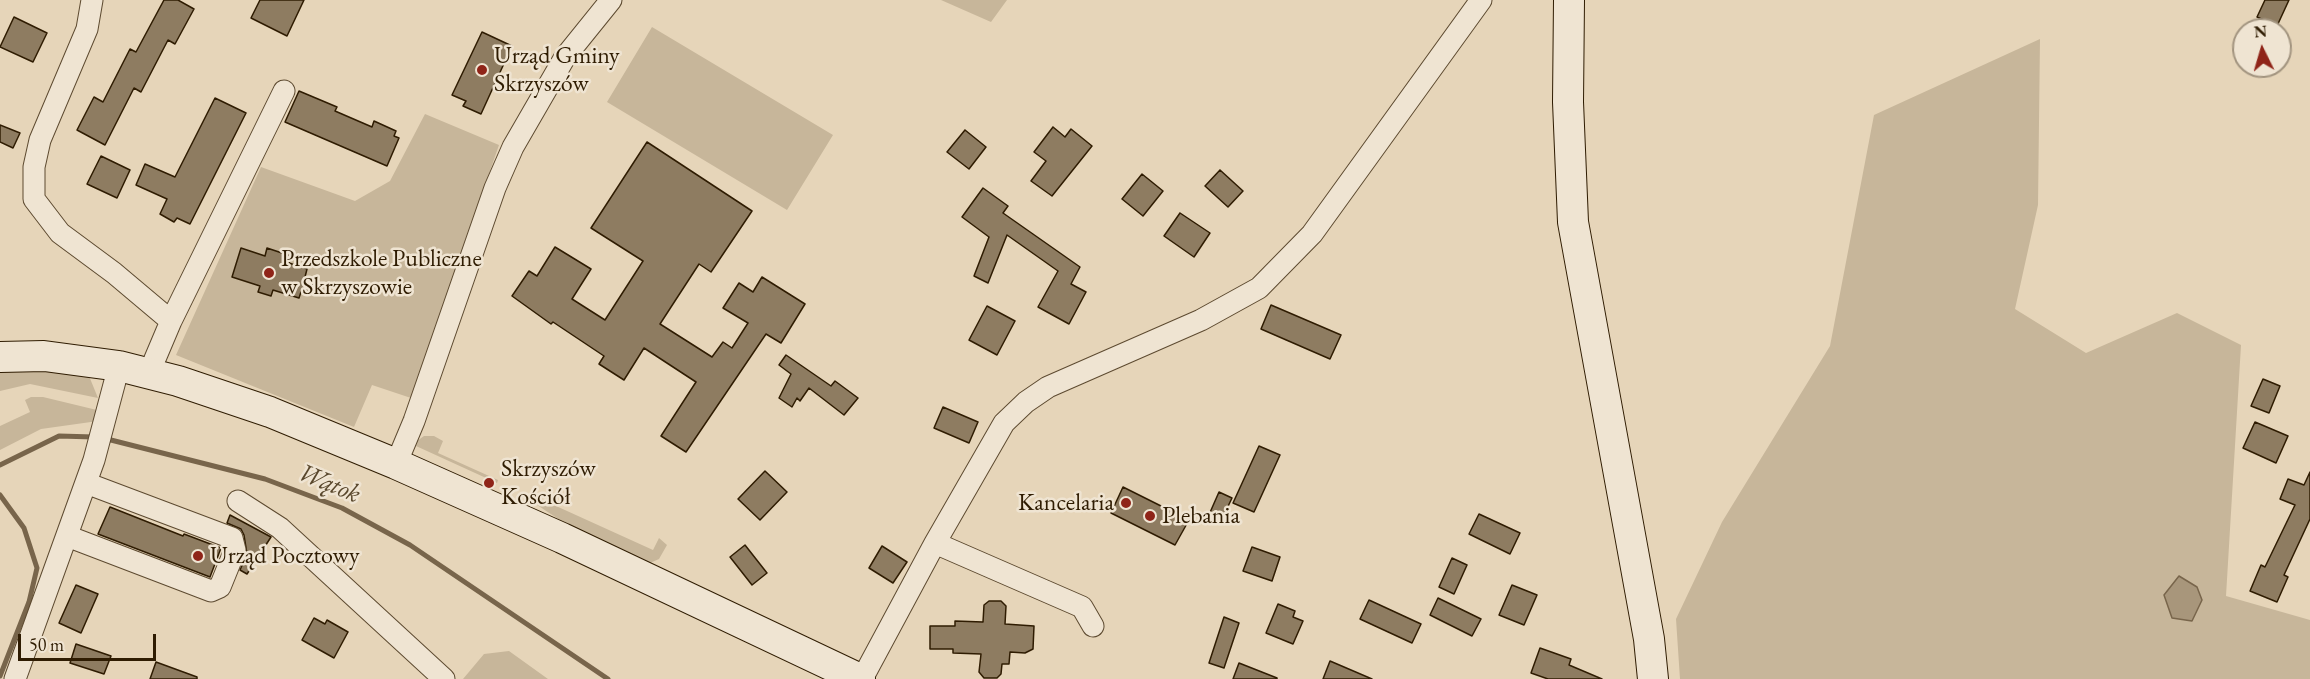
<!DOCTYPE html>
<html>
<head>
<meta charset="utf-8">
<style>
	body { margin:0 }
	#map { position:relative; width:2310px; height:679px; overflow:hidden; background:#e6d5b9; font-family:"EB Garamond",serif }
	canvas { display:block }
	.north { position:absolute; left:2232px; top:18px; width:60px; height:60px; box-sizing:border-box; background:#efe4d2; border:2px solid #a2947f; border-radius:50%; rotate:355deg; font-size:16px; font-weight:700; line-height:24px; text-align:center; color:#2f1c02 }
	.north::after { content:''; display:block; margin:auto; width:21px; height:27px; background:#8f2418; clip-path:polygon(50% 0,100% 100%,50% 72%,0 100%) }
	.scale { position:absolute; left:18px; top:634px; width:138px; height:27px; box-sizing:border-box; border:3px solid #2f1c02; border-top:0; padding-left:8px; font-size:18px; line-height:21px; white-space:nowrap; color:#2f1c02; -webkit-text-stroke:4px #efe4d2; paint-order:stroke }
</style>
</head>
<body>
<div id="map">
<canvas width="2310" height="679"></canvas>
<div class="north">N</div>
<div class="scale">50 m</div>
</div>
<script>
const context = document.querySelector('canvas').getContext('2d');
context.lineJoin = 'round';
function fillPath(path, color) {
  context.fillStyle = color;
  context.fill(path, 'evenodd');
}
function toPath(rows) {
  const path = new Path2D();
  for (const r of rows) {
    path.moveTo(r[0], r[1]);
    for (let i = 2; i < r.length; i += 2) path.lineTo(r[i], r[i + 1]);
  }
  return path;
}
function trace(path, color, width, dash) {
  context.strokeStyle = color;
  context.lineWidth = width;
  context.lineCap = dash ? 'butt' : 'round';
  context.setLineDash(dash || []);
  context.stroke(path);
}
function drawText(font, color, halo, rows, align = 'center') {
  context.font = font + ' "EB Garamond",serif';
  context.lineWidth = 5;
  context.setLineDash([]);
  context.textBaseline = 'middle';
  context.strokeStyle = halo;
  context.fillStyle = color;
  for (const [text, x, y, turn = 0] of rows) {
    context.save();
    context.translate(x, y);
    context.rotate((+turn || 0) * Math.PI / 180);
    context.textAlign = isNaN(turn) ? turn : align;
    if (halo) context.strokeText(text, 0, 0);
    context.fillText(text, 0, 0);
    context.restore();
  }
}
const green = toPath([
	[941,0,1007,0,991,22],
	[652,27,833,135,787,210,607,102],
	[2040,39,2038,205,2015,309,2086,353,2177,313,2241,345,2226,596,2310,620,2310,679,1680,679,1676,619,1722,522,1830,346,1874,115],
	[425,114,499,145,411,398,372,385,354,427,176,355,261,167,355,201,390,181],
	[54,371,89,376,98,398,30,384,0,391,0,372],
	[31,397,43,397,101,411,98,421,41,429,0,450,0,426,30,412,25,400],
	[424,436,434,436,443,441,438,453,498,480,497,483,416,446,417,441],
	[534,496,653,550,659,538,667,545,659,559,650,563,566,524,531,501],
	[509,651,548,679,463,679,484,654]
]);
const water = toPath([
	[2179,576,2197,587,2202,600,2192,621,2172,618,2164,595,2179,576]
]);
const stream = toPath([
	[103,438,265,479,342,508,410,545,608,679],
	[0,465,59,436,94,437],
	[0,495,24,528,37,568,29,602,0,676]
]);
const building = toPath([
	[164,0,178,0,194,9,175,44,168,40,141,92,134,88,105,145,77,130,94,97,103,102,130,49,136,52,164,0],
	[260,0,304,0,287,36,251,18,260,0],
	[2265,0,2289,0,2277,26,2257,17,2265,0],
	[14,17,47,33,33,62,0,47,14,17],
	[482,32,512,46,481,114,463,106,466,101,452,95,482,32],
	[299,91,337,107,335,111,372,127,374,121,396,131,394,136,399,138,387,166,285,122,299,91],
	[215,98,246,113,190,224,177,218,174,222,160,214,167,199,136,185,145,164,175,177,215,98],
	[0,125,20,133,13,148,0,142,0,125],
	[1053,127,1065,137,1071,129,1092,146,1052,196,1031,181,1046,161,1034,152,1053,127],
	[965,130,986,147,969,169,947,152,965,130],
	[647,142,752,211,711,272,699,264,660,324,712,357,723,342,732,348,748,323,723,308,739,283,753,292,762,277,805,304,781,343,766,334,686,452,661,436,696,382,644,348,624,380,599,364,604,356,553,322,551,324,512,296,529,271,537,276,555,247,591,269,572,299,605,320,643,261,591,228,647,142],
	[101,156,130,170,117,198,87,184,101,156],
	[1220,170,1243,191,1228,207,1205,186,1220,170],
	[1142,174,1163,191,1143,216,1122,199,1142,174],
	[983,188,1008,206,1003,213,1080,267,1071,284,1086,292,1069,324,1038,307,1058,271,1007,235,988,283,974,276,989,237,962,217,983,188],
	[1180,213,1210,233,1194,257,1164,236,1180,213],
	[241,248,265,256,267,248,291,256,289,263,307,269,305,277,314,280,309,294,301,292,299,298,273,290,271,296,258,292,260,286,232,277,241,248],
	[1271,305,1341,335,1330,359,1261,329,1271,305],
	[987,306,1015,321,997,355,969,340,987,306],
	[786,355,831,386,835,381,858,398,844,415,809,388,800,401,797,398,792,407,779,398,791,374,779,365,786,355],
	[2263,379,2280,386,2269,413,2251,406,2263,379],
	[943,407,978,422,969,443,934,428,943,407],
	[2255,422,2288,436,2276,463,2243,448,2255,422],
	[1259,446,1280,455,1254,512,1233,503,1259,446],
	[765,471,787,492,760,520,738,499,765,471],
	[2310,472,2310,519,2284,575,2288,577,2277,602,2250,591,2261,565,2265,567,2295,505,2280,499,2288,479,2304,485,2310,472],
	[1123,487,1189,520,1175,545,1111,513,1123,487],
	[1219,492,1232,498,1220,523,1208,517,1219,492],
	[110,507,183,536,184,534,221,548,210,577,98,534,110,507],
	[1479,514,1520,533,1510,554,1469,534,1479,514],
	[230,515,271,537,247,574,240,570,247,554,244,535,241,529,227,523,230,515],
	[745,545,767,573,752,585,730,557,745,545],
	[882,546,907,562,893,583,869,568,882,546],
	[1252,547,1280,557,1272,581,1243,571,1252,547],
	[1452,558,1467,565,1454,594,1439,587,1452,558],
	[76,585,98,594,81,633,59,623,76,585],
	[1512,585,1537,595,1524,625,1499,615,1512,585],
	[1438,598,1481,619,1472,636,1430,615,1438,598],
	[1369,600,1421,624,1412,643,1360,619,1369,600],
	[989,601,1001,601,1006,606,1005,624,1034,626,1033,649,1025,653,1010,652,1009,664,1002,664,1001,674,997,678,984,678,979,672,981,654,953,653,953,649,930,649,930,626,955,626,955,621,983,622,984,605,989,601],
	[1278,604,1295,611,1293,617,1303,621,1293,644,1266,633,1278,604],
	[1224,617,1239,623,1224,668,1209,663,1224,617],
	[314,618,325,624,327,620,348,632,334,658,302,640,314,618],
	[76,644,111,656,104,674,70,663,76,644],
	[1540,648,1571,659,1569,665,1602,679,1548,679,1531,673,1540,648],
	[1330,661,1372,679,1323,679,1330,661],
	[156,662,197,677,197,679,150,679,156,662],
	[1239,663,1277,678,1277,679,1233,679,1239,663]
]);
const street = toPath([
	[92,0,87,29,40,140,34,167,34,199,60,233,114,273,171,321],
	[149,373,171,321,284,91],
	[396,464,414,421,495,188,513,147,565,57,611,0],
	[238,501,280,528,444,679],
	[67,536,211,591,220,587,235,550,232,538,86,483],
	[935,543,1082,607,1093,626],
	[15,679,94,460,119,366],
	[862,679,935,543,1004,423,1026,402,1048,387,1201,320,1259,288,1312,234,1481,0]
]);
const secondary = toPath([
	[1569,0,1568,102,1573,222,1649,639,1653,679],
	[0,357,44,356,119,366,178,381,270,412,396,464,562,538,860,679]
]);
const markers = [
	[482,70,6,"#8f2418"],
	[269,273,6,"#8f2418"],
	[489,483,6,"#8f2418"],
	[1126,503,6,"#8f2418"],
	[1150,516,6,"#8f2418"],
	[198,556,6,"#8f2418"]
];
const poiNames = [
	["Urząd Gminy",494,56],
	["Skrzyszów",494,84],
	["Przedszkole Publiczne",281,259],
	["w Skrzyszowie",281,287],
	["Skrzyszów",501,469],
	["Kościół",501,497],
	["Kancelaria",1114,503,"right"],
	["Plebania",1162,516],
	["Urząd Pocztowy",210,556]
];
const waterNames = [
	["Wątok",329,484,22]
];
fillPath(green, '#c7b69a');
fillPath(water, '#a8967b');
trace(water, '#78654b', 1.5);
trace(stream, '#78654b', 5);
fillPath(building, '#8e7c61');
trace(building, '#2f1c02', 1.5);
trace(street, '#5d4a30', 23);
trace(secondary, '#2f1c02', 32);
trace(street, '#efe4d2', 21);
trace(secondary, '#efe4d2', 30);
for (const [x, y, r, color] of markers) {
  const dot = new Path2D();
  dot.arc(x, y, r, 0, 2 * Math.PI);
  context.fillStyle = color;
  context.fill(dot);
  trace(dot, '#efe4d2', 2);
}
drawText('24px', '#2f1c02', '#efe4d2', poiNames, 'left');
drawText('italic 26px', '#59472c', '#efe4d2', waterNames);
</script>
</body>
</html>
